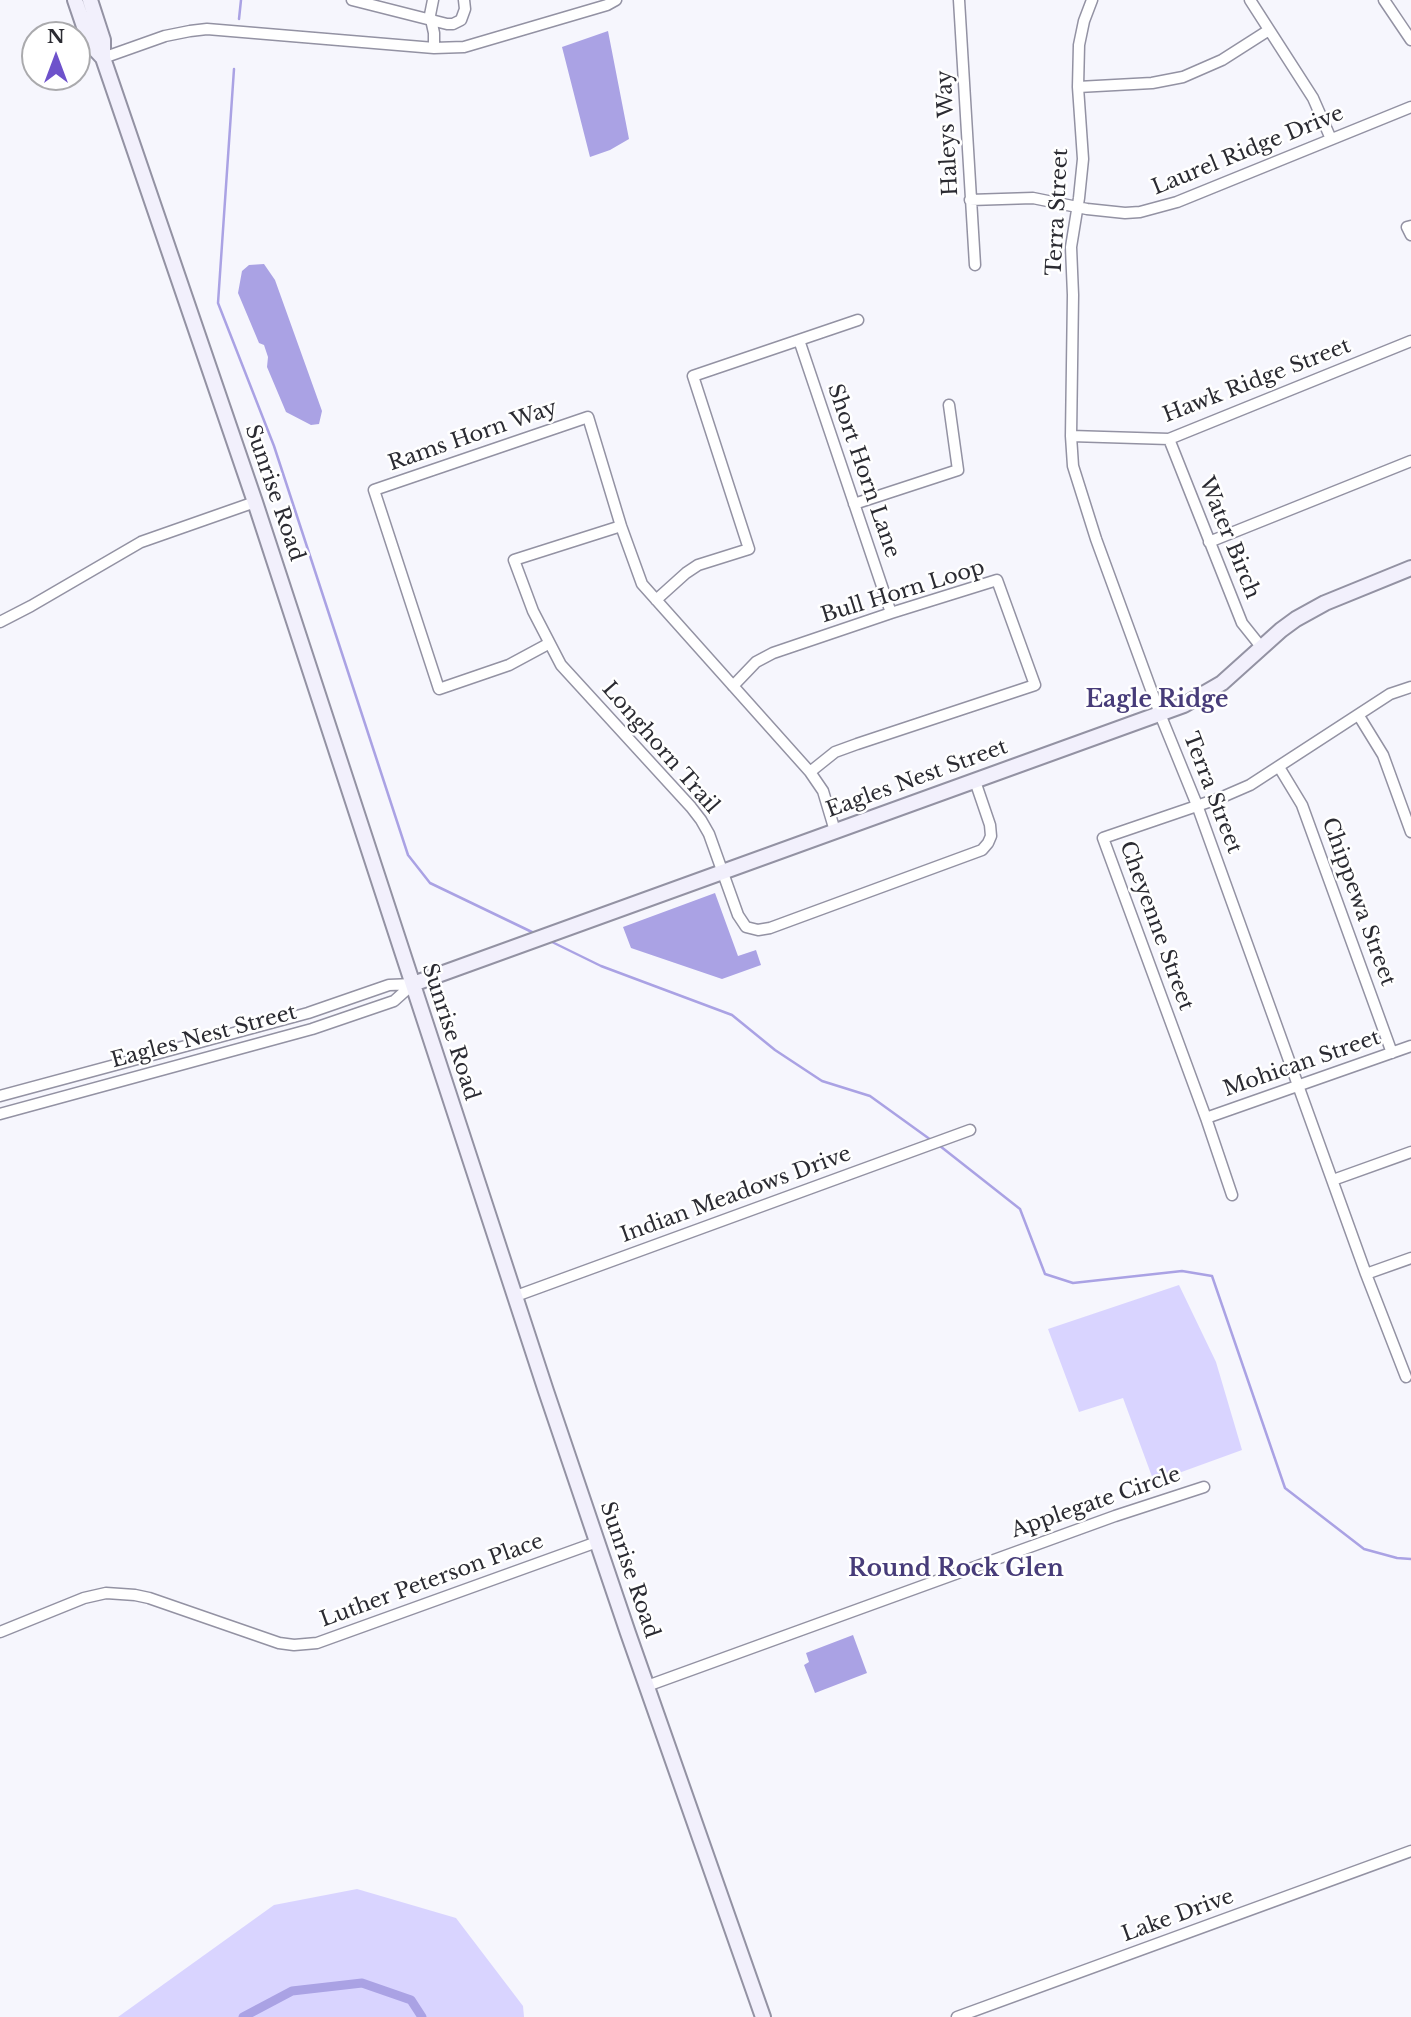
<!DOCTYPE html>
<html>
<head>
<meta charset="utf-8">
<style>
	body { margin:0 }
	#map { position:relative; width:1411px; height:2017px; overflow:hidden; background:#f6f6fd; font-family:"Libre Baskerville",serif }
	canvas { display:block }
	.north { position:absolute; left:21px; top:21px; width:70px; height:70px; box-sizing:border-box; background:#fff; border:2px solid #aaaaad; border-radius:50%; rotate:0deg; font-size:19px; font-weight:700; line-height:28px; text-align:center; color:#2b2b32 }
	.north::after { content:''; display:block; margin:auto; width:24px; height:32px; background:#6e52cb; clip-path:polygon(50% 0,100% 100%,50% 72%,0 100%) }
</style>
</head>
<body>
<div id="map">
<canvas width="1411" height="2017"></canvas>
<div class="north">N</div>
</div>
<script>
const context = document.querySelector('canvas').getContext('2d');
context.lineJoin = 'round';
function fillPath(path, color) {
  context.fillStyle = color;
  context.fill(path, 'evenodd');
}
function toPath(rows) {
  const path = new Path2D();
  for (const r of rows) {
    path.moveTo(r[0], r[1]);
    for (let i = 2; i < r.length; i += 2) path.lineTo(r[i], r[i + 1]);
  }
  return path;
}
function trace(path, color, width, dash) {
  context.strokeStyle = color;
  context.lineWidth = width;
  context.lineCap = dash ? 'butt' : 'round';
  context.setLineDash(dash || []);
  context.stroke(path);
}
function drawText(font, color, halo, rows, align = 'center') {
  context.font = font + ' "Libre Baskerville",serif';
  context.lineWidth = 5;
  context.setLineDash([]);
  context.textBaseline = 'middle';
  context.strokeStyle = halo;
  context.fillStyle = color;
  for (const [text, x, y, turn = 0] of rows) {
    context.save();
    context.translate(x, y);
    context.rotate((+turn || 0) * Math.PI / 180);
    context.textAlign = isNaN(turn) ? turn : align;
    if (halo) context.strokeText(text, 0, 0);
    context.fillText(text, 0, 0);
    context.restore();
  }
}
const green = toPath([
	[1179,1285,1216,1362,1242,1450,1154,1482,1123,1398,1079,1412,1048,1329],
	[357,1889,456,1918,523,2006,524,2017,118,2017,274,1905]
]);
const water = toPath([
	[608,31,629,139,610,150,590,157,562,47],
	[264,264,275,280,322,411,319,424,311,425,286,412,267,367,268,357,264,345,259,343,238,293,242,271,249,265],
	[715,893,738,956,756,950,761,965,722,979,631,948,623,927],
	[853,1635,867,1673,815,1693,804,1665,809,1662,806,1653]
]);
const stream = toPath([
	[239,19,241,0],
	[234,69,218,303,274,446,408,855,430,883,534,933],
	[550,941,601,966,732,1015,775,1050,822,1081,870,1096,931,1140],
	[940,1146,1020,1209,1045,1274,1073,1283,1182,1271,1212,1276,1285,1488,1364,1549,1397,1558,1411,1559]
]);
const canal = toPath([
	[243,2017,292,1991,362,1983,411,2000,422,2017]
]);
const street = toPath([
	[352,0,447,24,453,24,461,20,465,9,464,0],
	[433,0,430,15,434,33,434,48],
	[959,0,975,265],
	[1092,0,1084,21,1079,45,1078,87,1083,159,1079,198,1071,247,1073,295,1071,436,1073,466,1096,539,1160,714,1197,805,1366,1274,1406,1377],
	[1250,0,1313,98,1331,139],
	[1384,0,1411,40],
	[103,58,165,36,190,31,207,29,434,48,464,47,607,5,616,0],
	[1078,87,1152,83,1183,77,1222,60,1269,30],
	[970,200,1033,198,1087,209,1125,213,1140,212,1177,202,1411,107],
	[1411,226,1407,227,1411,235],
	[799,340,891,613],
	[1071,436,1169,439,1411,341],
	[1169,439,1242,623,1262,648],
	[854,504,958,470,949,405],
	[621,526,514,560,533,611,561,665,691,807,701,820,709,834,738,915,746,927,758,930,770,928,982,850,988,843,991,836,990,825,975,781],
	[1209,542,1411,461],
	[656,600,686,573,698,565,749,549,693,376,858,320],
	[0,622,31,606,141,542,255,502],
	[548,644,509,665,439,689,374,490,588,417,621,526,642,584,810,772,823,791,835,831],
	[733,686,756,662,773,653,891,613,997,580,1035,685,857,744,835,752,810,772],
	[1359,716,1383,755,1411,832],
	[1279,767,1302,805,1392,1053],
	[0,1096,308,1013,389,985,413,984],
	[0,1114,312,1029,394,1001,413,984],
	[1206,1118,1411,1046],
	[1333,1180,1411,1152],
	[1232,1195,1206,1118,1103,838,1220,798,1250,785,1390,694,1411,687],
	[1366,1274,1411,1258],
	[516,1296,970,1130],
	[0,1632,84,1598,106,1593,135,1595,149,1598,279,1643,294,1645,317,1643,597,1542],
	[647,1686,1115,1516,1204,1487],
	[957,2017,1411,1851]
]);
const secondary = toPath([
	[75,0,90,44,103,58],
	[90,0,103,40,103,58,255,502,546,1391,628,1633,763,2017],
	[413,984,1184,705,1222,683,1281,630,1296,619,1325,603,1411,568]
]);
const streetNames = [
	["Haleys Way",948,133,-93],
	["Laurel Ridge Drive",1248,151,-22],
	["Terra Street",1058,212,-87],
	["Hawk Ridge Street",1257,381,-21],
	["Rams Horn Way",473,436,-19],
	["Short Horn Lane",863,471,71],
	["Sunrise Road",274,493,71],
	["Water Birch",1229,538,68],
	["Bull Horn Loop",903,592,-17],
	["Longhorn Trail",660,748,49],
	["Eagles Nest Street",917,779,-20],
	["Terra Street",1212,793,69],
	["Chippewa Street",1358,902,70],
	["Cheyenne Street",1156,926,70],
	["Sunrise Road",450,1032,72],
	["Eagles Nest Street",204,1037,-15],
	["Mohican Street",1302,1064,-19],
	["Indian Meadows Drive",736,1195,-20],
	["Applegate Circle",1096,1503,-19],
	["Sunrise Road",629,1570,71],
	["Luther Peterson Place",432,1581,-20],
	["Lake Drive",1178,1916,-20]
];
const neighbourhoodNames = [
	["Eagle Ridge",1157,701],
	["Round Rock Glen",956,1570]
];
fillPath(green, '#d9d4ff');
fillPath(water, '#aaa2e4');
trace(stream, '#aaa2e4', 2.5);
trace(canal, '#aaa2e4', 9);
trace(street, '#9392a3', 13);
trace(secondary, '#9392a3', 18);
trace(street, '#fff', 10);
trace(secondary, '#f2f0fc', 14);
drawText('21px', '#2b2b32', '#fff', streetNames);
drawText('bold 23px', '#473c79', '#fff', neighbourhoodNames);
</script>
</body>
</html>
